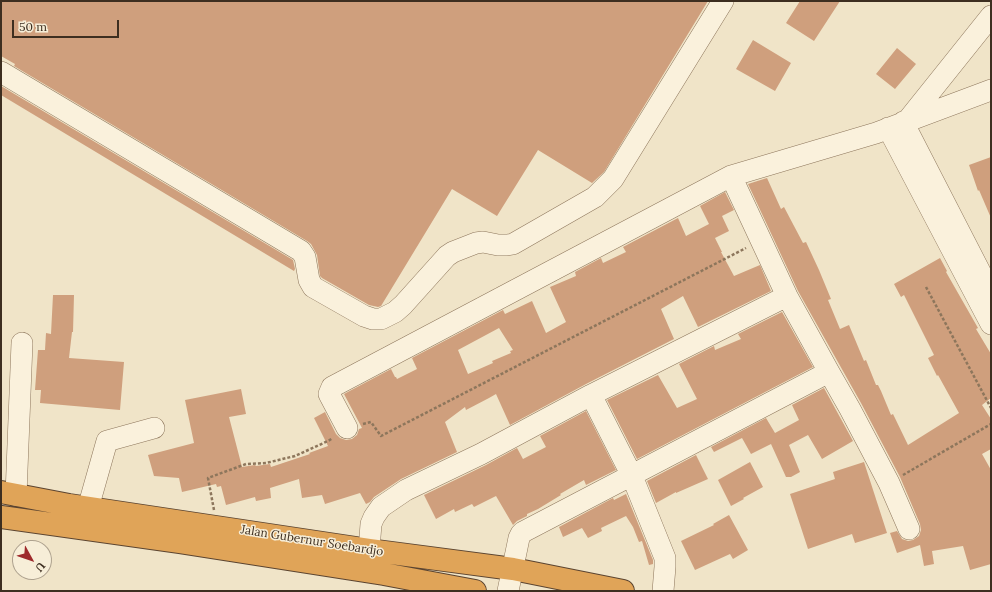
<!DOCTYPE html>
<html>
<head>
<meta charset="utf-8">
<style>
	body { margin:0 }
	#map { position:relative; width:992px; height:592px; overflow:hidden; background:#f0e4c8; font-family:Lora,serif }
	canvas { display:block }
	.frame { position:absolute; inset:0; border:2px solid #3d2e20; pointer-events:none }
	.north { position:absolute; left:12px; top:540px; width:40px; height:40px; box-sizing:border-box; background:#f7eed8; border:1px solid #ada18e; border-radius:50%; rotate:130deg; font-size:11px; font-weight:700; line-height:16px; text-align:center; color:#3d2e20 }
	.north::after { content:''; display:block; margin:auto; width:14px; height:18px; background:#9e2a2b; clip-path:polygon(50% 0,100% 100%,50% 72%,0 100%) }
	.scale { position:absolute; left:12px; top:20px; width:107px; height:18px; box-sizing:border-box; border:2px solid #3d2e20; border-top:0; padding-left:5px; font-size:12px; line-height:14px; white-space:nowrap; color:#3d2e20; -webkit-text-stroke:3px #f7eed8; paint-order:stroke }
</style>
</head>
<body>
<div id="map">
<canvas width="992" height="592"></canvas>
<div class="frame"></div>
<div class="north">U</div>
<div class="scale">50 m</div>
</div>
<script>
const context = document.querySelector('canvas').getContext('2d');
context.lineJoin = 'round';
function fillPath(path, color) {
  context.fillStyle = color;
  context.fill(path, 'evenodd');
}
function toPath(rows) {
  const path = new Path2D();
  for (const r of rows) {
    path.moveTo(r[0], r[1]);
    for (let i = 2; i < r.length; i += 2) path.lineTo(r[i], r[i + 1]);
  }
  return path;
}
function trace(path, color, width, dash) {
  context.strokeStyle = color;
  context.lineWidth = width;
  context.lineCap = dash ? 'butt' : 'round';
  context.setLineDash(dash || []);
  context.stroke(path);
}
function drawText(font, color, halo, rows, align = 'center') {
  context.font = font + ' Lora,serif';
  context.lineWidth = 3;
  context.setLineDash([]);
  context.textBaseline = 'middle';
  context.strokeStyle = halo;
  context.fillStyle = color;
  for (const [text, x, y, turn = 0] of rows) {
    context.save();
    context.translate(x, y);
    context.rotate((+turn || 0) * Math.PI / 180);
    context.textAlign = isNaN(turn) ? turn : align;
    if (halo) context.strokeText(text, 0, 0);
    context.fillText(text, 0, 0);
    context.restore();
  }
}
const building = toPath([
	[1,1,708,1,604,172,592,183,538,150,497,216,452,189,381,306,378,307,369,305,322,278,320,276,317,255,311,244,307,241,14,66,15,64,1,56],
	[800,1,840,1,814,41,786,23],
	[753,40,791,63,775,91,736,69],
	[897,48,916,64,895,89,876,74],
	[1,86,293,260,295,269,294,271,1,95],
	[991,157,991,218,979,190,978,191,969,165],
	[767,178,781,209,784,207,803,243,806,242,819,270,831,299,828,300,840,329,849,325,864,361,866,360,876,385,878,385,881,391,891,415,893,414,908,445,959,413,938,375,937,376,928,358,934,355,904,295,901,297,894,284,940,258,947,271,946,272,978,328,976,329,991,354,991,398,982,405,991,419,991,449,982,454,991,470,991,564,970,570,963,546,932,551,934,564,924,566,920,545,897,553,890,533,897,531,902,539,908,541,913,540,919,536,921,530,920,524,900,477,861,403,798,291,748,184],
	[725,192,734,210,722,216,729,231,715,238,722,252,721,252,734,276,760,265,771,291,698,327,683,296,661,309,674,339,586,384,510,425,496,394,489,398,466,410,465,407,445,422,457,452,401,479,374,497,370,502,366,504,360,493,325,504,322,495,302,498,299,479,270,488,271,498,256,501,255,497,226,505,221,486,217,487,216,484,182,492,179,478,154,476,148,455,194,443,185,400,241,389,246,414,229,417,242,467,255,465,256,466,270,464,271,467,310,454,309,453,328,446,314,418,325,412,336,434,340,438,346,440,352,439,357,435,359,429,362,428,344,394,391,369,395,377,396,377,397,379,417,369,412,358,503,310,505,314,532,301,546,333,566,322,550,287,576,276,575,272,601,258,603,263,626,252,623,247,678,218,686,236,709,224,700,206],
	[499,328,513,350,510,351,511,353,492,361,493,363,468,374,458,350],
	[53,295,74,295,73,332,72,332,69,358,124,362,120,410,40,403,41,390,35,390,38,350,45,350,46,333,51,334],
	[782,312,813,367,637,459,607,400,658,375,677,408,697,399,679,364,714,346,715,350,741,339,738,334],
	[824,388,853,441,822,459,808,435,789,445,800,472,791,477,786,477,771,444,751,454,742,438,714,452,711,447,766,418,775,433,799,420,792,405],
	[586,411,616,470,586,485,584,480,560,494,561,495,538,509,527,514,527,516,517,521,513,525,496,496,474,507,472,504,455,512,454,509,436,519,424,495,486,465,517,448,523,459,546,447,540,436],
	[696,455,708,479,676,493,676,492,656,503,647,481],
	[750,462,763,487,743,498,744,499,731,506,718,480],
	[864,462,887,533,855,543,852,534,808,549,790,494,835,479,833,472],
	[626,494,653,560,653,564,649,565,642,541,639,542,633,527,626,516,601,528,602,531,588,538,582,528,563,537,559,527,613,498,614,500],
	[729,515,748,550,733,559,730,554,695,570,681,541,714,525,713,524]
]);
const path = toPath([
	[926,287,991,408],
	[363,424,371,422,381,436,746,248],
	[903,475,991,424],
	[214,510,208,478,246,464,266,463,295,456,328,441,333,438]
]);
const minor = toPath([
	[1,72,301,251,305,257,309,280,313,287,364,316,373,319,381,319,395,312,403,305,447,256,453,252,476,243,483,242,498,245,507,245,513,244,595,197,613,179,723,1],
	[907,121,991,16],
	[903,122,991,293],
	[888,128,991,324],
	[731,176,787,296,829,372,850,409,889,483,909,529],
	[591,395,632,476,665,558,665,567,663,591],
	[347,428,329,394,332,387,731,176,876,133,991,90],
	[16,495,22,343],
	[88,508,107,441,154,428],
	[369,550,371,524,374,517,381,507,406,490,481,454,591,395,787,296],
	[508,591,519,538,521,534,523,532,829,372]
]);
const highway = toPath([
	[1,492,69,505,369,550,513,569,623,591],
	[1,517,180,542,384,574,475,591]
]);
const streetNames = [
	["Jalan Gubernur Soebardjo",312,541,9]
];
fillPath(building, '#cf9f7d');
trace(minor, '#8d765c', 22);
trace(highway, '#5b4430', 24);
trace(path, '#8d765c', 2.5, [3, 2]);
trace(minor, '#faf1dc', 21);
trace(highway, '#e0a458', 22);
drawText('12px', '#3d2e20', '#f7eed8', streetNames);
</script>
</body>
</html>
